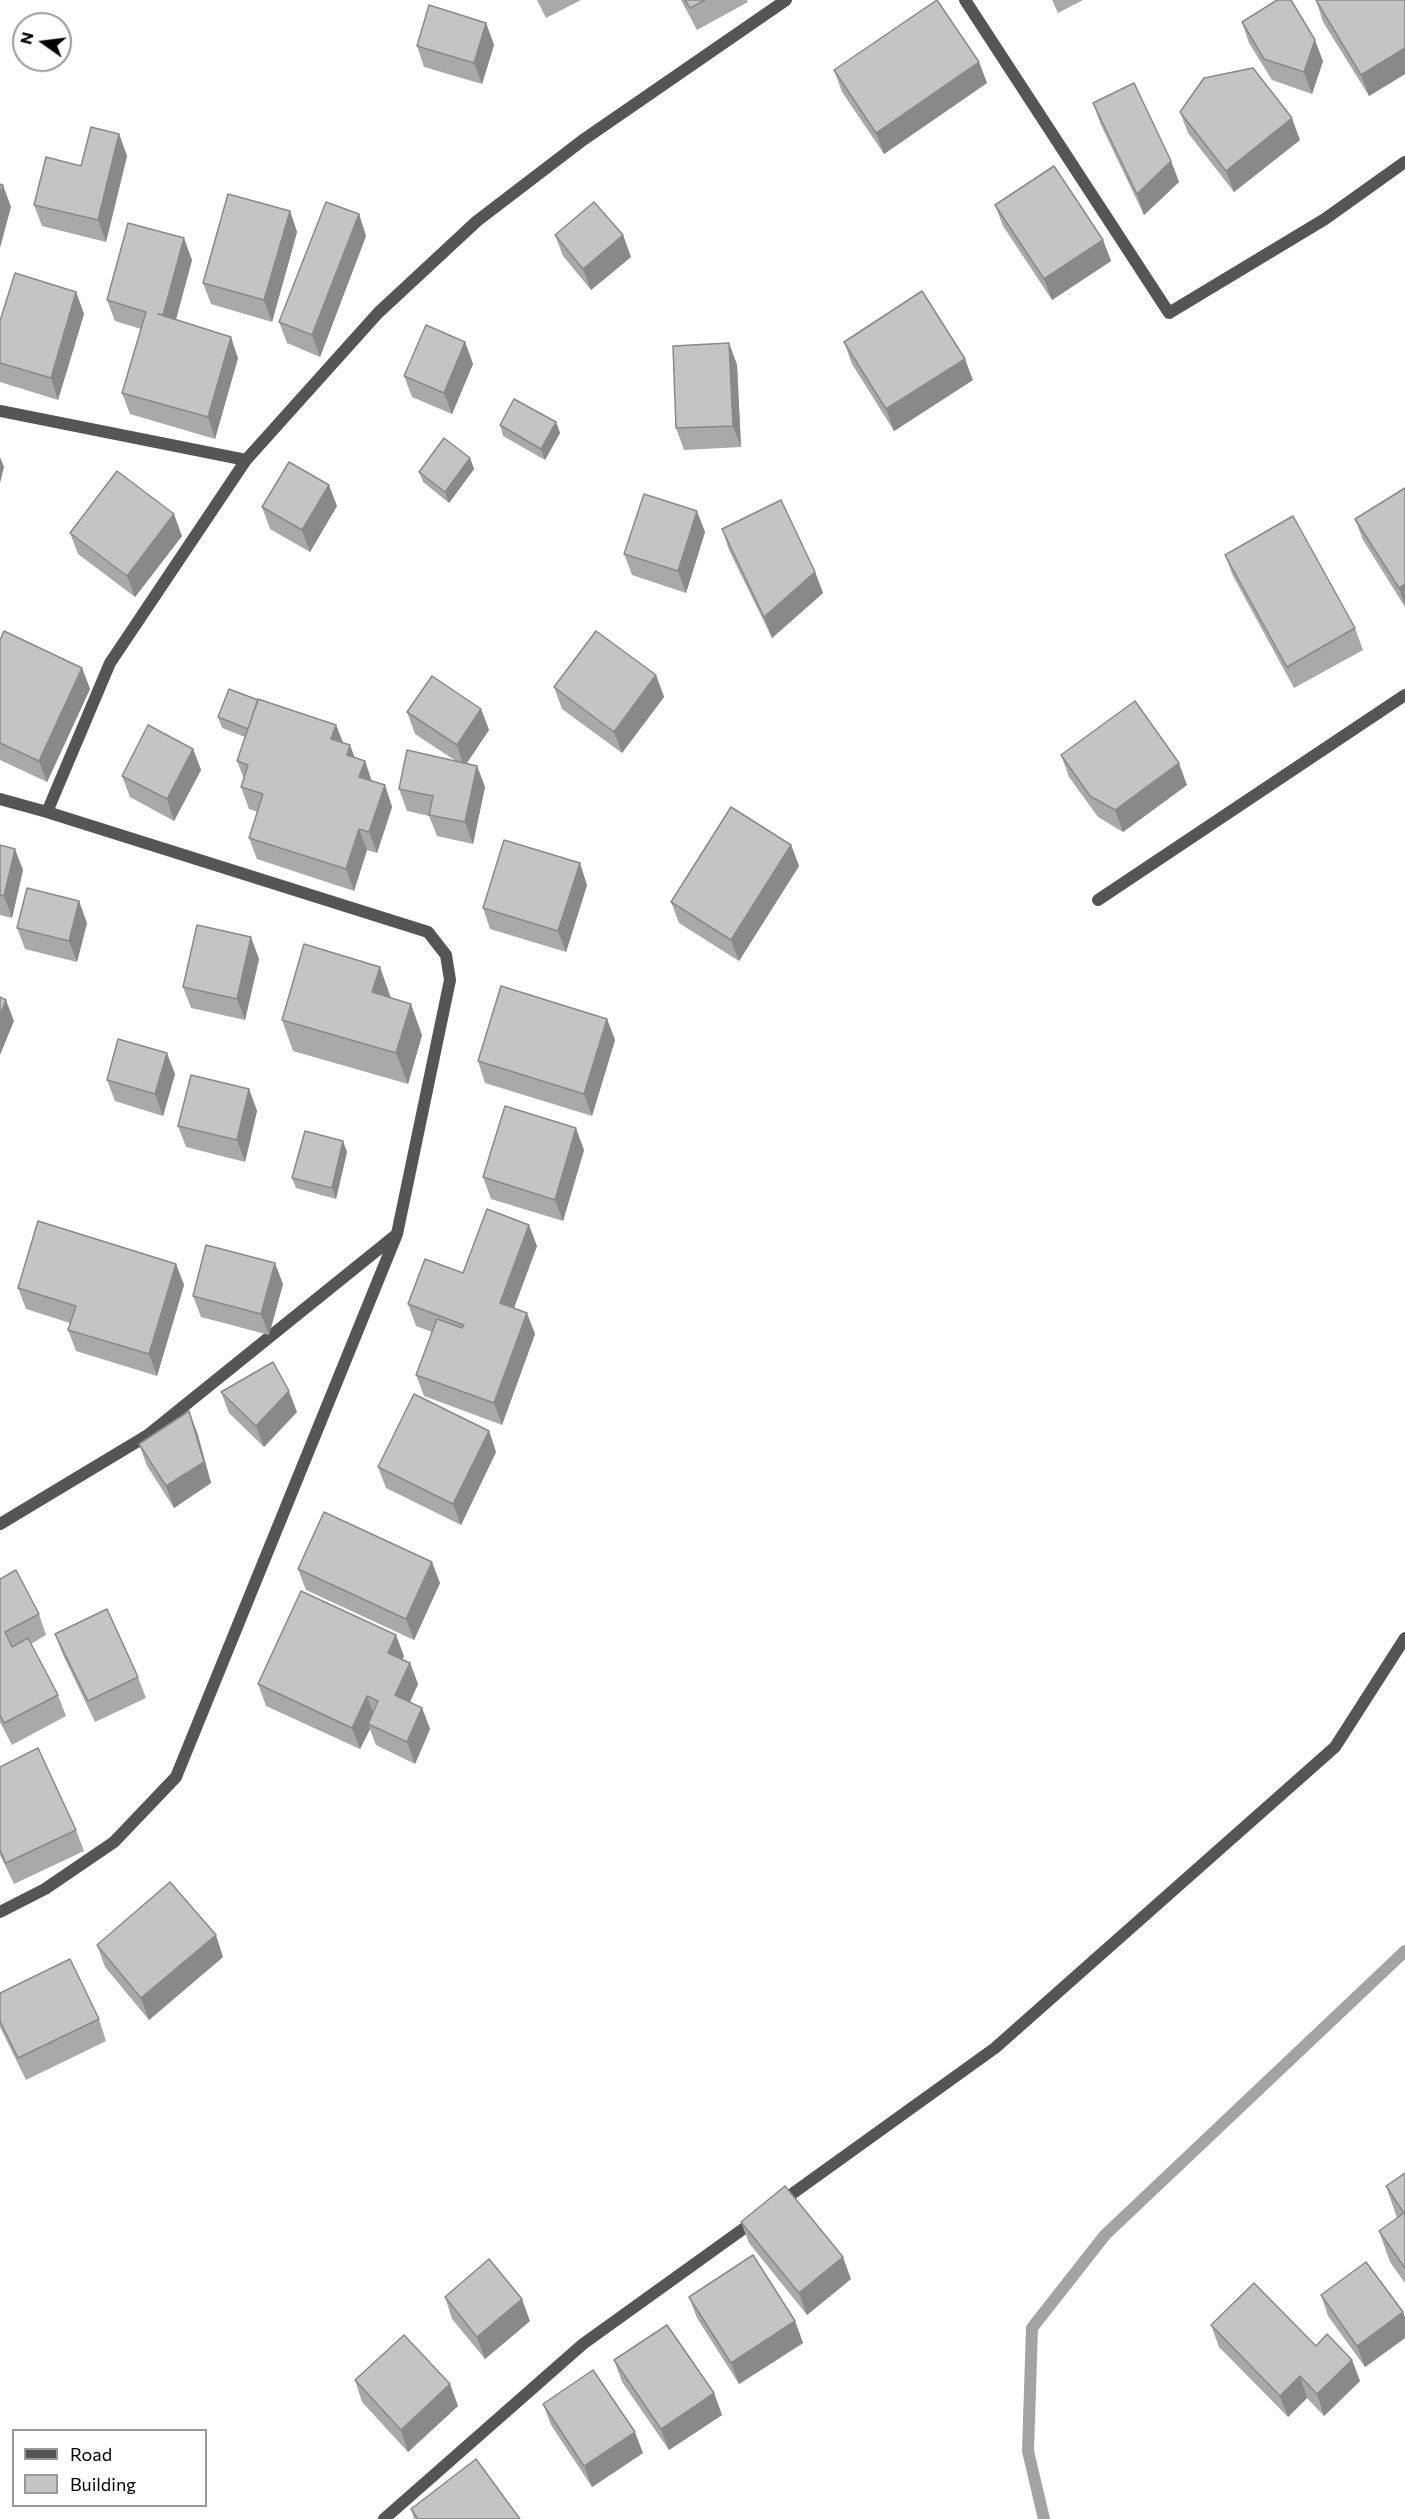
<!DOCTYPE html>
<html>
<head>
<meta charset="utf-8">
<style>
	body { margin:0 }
	#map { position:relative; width:1405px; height:2519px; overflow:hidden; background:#fff; font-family:Commissioner,sans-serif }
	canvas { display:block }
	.legend { position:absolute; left:12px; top:2429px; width:195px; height:78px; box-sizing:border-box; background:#fff; border:2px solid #999; margin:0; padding:8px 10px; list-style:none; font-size:18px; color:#000 }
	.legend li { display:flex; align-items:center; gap:12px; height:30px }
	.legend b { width:30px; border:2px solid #999 }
	.north { position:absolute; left:12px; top:12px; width:60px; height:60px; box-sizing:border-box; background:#fff; border:2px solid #999; border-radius:50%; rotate:284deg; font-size:16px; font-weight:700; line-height:24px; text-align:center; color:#000 }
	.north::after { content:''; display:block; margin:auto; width:21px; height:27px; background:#000; clip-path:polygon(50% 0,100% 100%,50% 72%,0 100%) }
</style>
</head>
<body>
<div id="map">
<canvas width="1405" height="2519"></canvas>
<ul class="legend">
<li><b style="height:8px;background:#555"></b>Road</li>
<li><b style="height:16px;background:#c4c4c4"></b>Building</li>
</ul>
<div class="north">N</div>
</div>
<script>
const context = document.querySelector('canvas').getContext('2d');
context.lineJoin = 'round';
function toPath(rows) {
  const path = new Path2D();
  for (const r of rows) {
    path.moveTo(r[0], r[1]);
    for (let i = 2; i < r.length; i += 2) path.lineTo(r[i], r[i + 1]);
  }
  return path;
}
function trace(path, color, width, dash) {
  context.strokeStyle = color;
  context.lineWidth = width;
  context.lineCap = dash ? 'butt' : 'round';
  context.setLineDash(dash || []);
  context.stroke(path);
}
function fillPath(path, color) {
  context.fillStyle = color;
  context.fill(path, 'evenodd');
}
const stream = toPath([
	[1044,2519,1028,2451,1032,2328,1105,2235,1405,1951]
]);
const street = toPath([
	[965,0,1169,313,1325,219,1405,162],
	[0,411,246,460,378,313,477,221,583,140,786,0],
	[0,799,47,812,428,932,446,955,450,980,397,1234,176,1777,114,1842,45,1889,0,1912],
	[47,812,110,663,246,460],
	[1098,900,1405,695],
	[0,1524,148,1435,396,1235],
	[778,2204,995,2048,1335,1747,1405,1638],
	[384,2519,583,2344,757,2219]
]);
const wall = toPath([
	[537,0,581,0,546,18],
	[681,0,747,0,748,2,697,30],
	[1052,0,1083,0,1058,13],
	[1316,0,1405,0,1405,74,1369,96,1323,22],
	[1242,22,1323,61,1312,94,1272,80,1249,43],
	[486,23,494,45,482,84,424,67,417,46],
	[979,62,987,83,884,154,842,92,834,70],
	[1093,103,1171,161,1179,182,1144,215,1101,125],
	[1180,112,1300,140,1234,192,1188,133],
	[119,134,127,156,106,242,42,226,34,205],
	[995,205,1103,240,1111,261,1052,300,1003,226],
	[290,211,297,232,272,322,211,304,203,283],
	[359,214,366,236,320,357,287,343,279,322],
	[555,235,623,235,631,257,591,290,563,256],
	[192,260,176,320,238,358,215,439,130,414,122,393,141,329,115,321,107,300],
	[76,292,84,314,58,400,0,382,0,321],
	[465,342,473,364,452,414,412,397,404,376],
	[844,342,973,380,894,431,852,364],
	[729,343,737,365,741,447,684,450,676,428],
	[556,422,560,433,545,460,503,436,500,425],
	[470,458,474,469,449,503,423,482,419,472],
	[1405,488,1405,607,1363,540,1355,519],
	[337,506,310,552,270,529,262,507],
	[722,529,815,572,823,593,772,638,729,550],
	[705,532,686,593,632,575,624,554],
	[70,533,182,536,135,597,78,554],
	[1225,555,1355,628,1363,650,1294,688,1233,576],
	[0,640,82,668,90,689,47,782,0,760],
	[656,675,664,697,622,753,562,709,554,687],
	[258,700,336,725,343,742,355,758,365,761,372,781,385,785,392,807,377,853,367,850,354,891,257,859,249,838,258,812,249,809,241,787,244,779,237,761,245,737,222,728,218,717],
	[481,709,489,730,467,763,477,766,485,787,473,844,437,836,429,816,407,811,399,789,456,761,415,734,407,712],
	[193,749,201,770,174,821,130,797,122,776],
	[1061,755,1187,785,1123,832,1098,817,1069,777],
	[0,845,23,870,12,918,0,915],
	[791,845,799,866,739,961,679,923,671,902],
	[587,885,566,952,490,929,483,908],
	[87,923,77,962,25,949,17,928],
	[259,959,245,1020,191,1008,183,987],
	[391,998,422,1035,408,1084,293,1051,282,1020],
	[607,1019,615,1040,592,1116,485,1083,478,1061],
	[175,1074,163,1116,115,1101,107,1080],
	[249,1089,257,1111,245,1162,186,1147,178,1126],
	[584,1150,563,1221,491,1199,483,1177],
	[347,1152,336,1199,296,1188,292,1178],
	[537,1246,514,1308,535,1334,502,1425,424,1396,416,1375,432,1332,416,1326,408,1304,463,1273],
	[176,1264,184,1285,157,1376,76,1351,68,1330,70,1323,26,1309,18,1288],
	[283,1284,269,1335,201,1317,193,1296],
	[221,1392,297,1412,264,1447,229,1413],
	[489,1431,496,1452,461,1525,386,1488,378,1467],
	[197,1432,211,1483,174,1508,147,1466,139,1444],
	[298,1569,440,1583,414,1640,306,1590],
	[0,1579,39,1614,46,1635,31,1644,58,1695,66,1716,12,1745,0,1722],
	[55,1634,138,1677,146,1698,95,1722,63,1655],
	[404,1656,402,1660,410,1663,418,1684,410,1702,422,1708,430,1729,415,1764,376,1745,370,1729,360,1749,266,1706,258,1684],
	[0,1767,76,1830,84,1851,14,1884,0,1855],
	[97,1945,223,1957,149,2020,105,1967],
	[0,1993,99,2019,106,2041,26,2080,0,2027],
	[1405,2173,1405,2283,1390,2262,1379,2231,1397,2218,1386,2186],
	[741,2222,851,2279,807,2315,749,2243],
	[1321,2295,1403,2312,1405,2318,1405,2338,1365,2367,1328,2316],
	[445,2297,530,2321,485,2359,452,2319],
	[689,2297,795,2321,803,2343,739,2384,697,2318],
	[1211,2325,1316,2346,1352,2360,1360,2381,1324,2416,1307,2398,1288,2417,1219,2347],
	[614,2360,714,2393,722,2415,669,2450,622,2382],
	[355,2380,450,2384,458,2406,408,2452,362,2402],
	[543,2404,643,2453,592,2487,551,2425],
	[411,2509,520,2519,414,2519]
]);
const shadedWall = toPath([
	[486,23,494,45,482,84,474,63],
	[1315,40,1323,61,1312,94,1304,72],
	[1405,48,1405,74,1369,96,1361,75],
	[979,62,987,83,884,154,876,133],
	[1292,118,1300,140,1234,192,1226,171],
	[119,134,127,156,106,242,98,220],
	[1171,161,1179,182,1144,215,1137,194],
	[3,185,11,207,0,248,0,197],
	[290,211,297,232,272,322,264,300],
	[359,214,366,236,320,357,312,335],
	[623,235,631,257,591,290,583,269],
	[184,238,192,260,171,337,163,315],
	[1103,240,1111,261,1052,300,1044,279],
	[76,292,84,314,58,400,51,378],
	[231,337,238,358,215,439,208,417],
	[465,342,473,364,452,414,444,393],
	[729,343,737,365,741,447,733,426],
	[965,359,973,380,894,431,886,409],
	[556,422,560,433,545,460,541,449],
	[0,457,4,467,0,483],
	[470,458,474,469,449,503,445,492],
	[329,485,337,506,310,552,302,530],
	[697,511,705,532,686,593,678,571],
	[174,514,182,536,135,597,127,576],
	[815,572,823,593,772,638,764,617],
	[1405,584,1405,605,1399,588],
	[82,668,90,689,47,782,39,761],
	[656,675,664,697,622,753,614,732],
	[481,709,489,730,464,767,457,745],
	[336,725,344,746,331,739],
	[350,745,358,766,347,755],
	[193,749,201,770,174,821,167,799],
	[365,761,372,783,359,777],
	[1179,763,1187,785,1123,832,1115,810],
	[477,766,485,787,473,844,465,822],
	[385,785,392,807,377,853,369,832],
	[359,829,367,850,354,891,346,869],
	[791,845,799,866,739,961,731,940],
	[15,849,23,870,12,918,4,896],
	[580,863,587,885,566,952,558,931],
	[79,901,87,923,77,962,69,941],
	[251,937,259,959,245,1020,237,999],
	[380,967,391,998,372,992],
	[6,1000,14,1021,0,1055,0,1015],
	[411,1004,422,1035,408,1084,396,1053],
	[607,1019,615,1040,592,1116,584,1094],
	[167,1053,175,1074,163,1116,155,1094],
	[249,1089,257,1111,245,1162,237,1140],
	[576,1128,584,1150,563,1221,555,1200],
	[343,1141,347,1152,336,1199,332,1188],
	[529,1225,537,1246,508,1324,500,1303],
	[275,1263,283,1284,269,1335,261,1314],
	[176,1264,184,1285,157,1376,149,1354],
	[527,1313,535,1334,502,1425,494,1403],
	[289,1391,297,1412,264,1447,256,1426],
	[189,1411,197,1432,211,1483,174,1508,166,1486],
	[489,1431,496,1452,461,1525,453,1504],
	[432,1562,440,1583,414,1640,406,1619],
	[396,1635,404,1656,396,1674,388,1653],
	[410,1663,418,1684,403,1717,395,1695],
	[367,1696,375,1718,368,1724,370,1729,360,1749,352,1728],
	[422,1708,430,1729,415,1764,407,1742],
	[216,1935,223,1957,149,2020,141,1998],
	[843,2257,851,2279,807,2315,799,2293],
	[522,2299,530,2321,485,2359,477,2337],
	[1403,2312,1405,2318,1405,2338,1365,2367,1357,2346],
	[795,2321,803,2343,739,2384,731,2363],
	[1352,2360,1360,2381,1324,2416,1317,2394],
	[1300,2376,1307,2398,1288,2417,1280,2396],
	[450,2384,458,2406,408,2452,401,2430],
	[714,2393,722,2415,669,2450,661,2429],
	[635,2432,643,2453,592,2487,584,2466]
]);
const building = toPath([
	[685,0,705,0,690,8,685,0],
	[937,0,979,62,876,133,834,70,937,0],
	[1277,0,1291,0,1315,40,1304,72,1264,59,1242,22,1277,0],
	[1316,0,1405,0,1405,48,1361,75,1316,0],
	[429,5,486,23,474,63,417,46,429,5],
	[1253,68,1292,118,1226,171,1180,112,1204,78,1253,68],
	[1134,83,1171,161,1137,194,1093,103,1134,83],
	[91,127,119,134,98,220,34,205,46,157,81,166,91,127],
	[1054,166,1103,240,1044,279,995,205,1054,166],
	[0,184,3,185,0,197,0,184],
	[228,194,290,211,264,300,203,283,228,194],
	[326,202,359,214,312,335,279,322,326,202],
	[594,202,623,235,583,269,555,235,594,202],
	[128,223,184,238,163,315,158,314,231,337,208,417,122,393,146,312,107,300,128,223],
	[15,273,76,292,51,378,0,363,0,321,15,273],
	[922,291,965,359,886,409,844,342,922,291],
	[426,325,465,342,444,393,404,376,426,325],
	[729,343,733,426,676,428,673,346,729,343],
	[514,399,556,422,541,449,500,425,514,399],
	[444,438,470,458,445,492,419,472,444,438],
	[289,462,329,485,302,530,262,507,289,462],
	[117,471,174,514,127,576,70,533,117,471],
	[1405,488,1405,584,1399,588,1355,519,1405,488],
	[644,494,697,511,678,571,624,554,644,494],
	[781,500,815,572,764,617,722,529,781,500],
	[1293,516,1355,628,1287,667,1225,555,1293,516],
	[4,631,82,668,39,761,0,743,0,640,4,631],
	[596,631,656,675,614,732,554,687,596,631],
	[432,676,481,709,457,745,407,712,432,676],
	[229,689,258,700,248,729,218,717,229,689],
	[258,699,336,725,331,739,350,745,347,755,365,761,359,777,385,785,369,832,359,829,346,869,249,838,263,794,241,787,248,765,237,761,258,699],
	[1135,701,1179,763,1115,810,1090,796,1061,755,1135,701],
	[148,725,193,749,167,799,122,776,148,725],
	[407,750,477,766,465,822,429,815,433,796,399,789,407,750],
	[731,807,791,845,731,940,671,902,731,807],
	[504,840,580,863,558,931,483,908,504,840],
	[0,845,15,849,4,896,0,895,0,845],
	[27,888,79,901,69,941,17,928,27,888],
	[197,925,251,937,237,999,183,987,197,925],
	[304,944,380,967,372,992,411,1004,396,1053,282,1020,304,944],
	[501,986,607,1019,584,1094,478,1061,501,986],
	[0,997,6,1000,0,1015,0,997],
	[118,1039,167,1053,155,1094,107,1080,118,1039],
	[191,1075,249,1089,237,1140,178,1126,191,1075],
	[505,1106,576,1128,555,1200,483,1177,505,1106],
	[305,1131,343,1141,332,1188,292,1178,305,1131],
	[487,1209,529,1225,500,1303,527,1313,494,1403,416,1375,437,1319,462,1328,464,1325,408,1304,425,1259,463,1273,487,1209],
	[38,1221,176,1264,149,1354,68,1330,76,1306,18,1288,38,1221],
	[206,1245,275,1263,261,1314,193,1296,206,1245],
	[273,1362,289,1391,256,1426,221,1392,273,1362],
	[414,1394,489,1431,453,1504,378,1467,414,1394],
	[189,1411,204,1462,166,1486,139,1444,189,1411],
	[324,1512,432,1562,406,1619,298,1569,324,1512],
	[16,1570,39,1614,5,1632,12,1647,28,1638,58,1695,4,1723,0,1715,0,1579,16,1570],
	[301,1591,396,1635,388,1653,410,1663,395,1695,422,1708,407,1742,368,1724,378,1701,367,1696,352,1728,258,1684,301,1591],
	[107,1609,138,1677,88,1701,55,1634,107,1609],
	[38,1748,76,1830,6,1863,0,1850,0,1767,38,1748],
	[170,1882,216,1935,141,1998,97,1945,170,1882],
	[70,1959,99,2019,18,2058,0,2021,0,1993,70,1959],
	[1405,2173,1405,2268,1379,2231,1404,2213,1386,2186,1405,2173],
	[785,2186,843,2257,799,2293,741,2222,785,2186],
	[753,2255,795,2321,731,2363,689,2297,753,2255],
	[489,2259,522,2299,477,2337,445,2297,489,2259],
	[1366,2262,1403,2312,1357,2346,1321,2295,1366,2262],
	[1254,2283,1316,2346,1327,2334,1352,2360,1317,2394,1300,2376,1280,2396,1211,2325,1254,2283],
	[667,2325,714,2393,661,2429,614,2360,667,2325],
	[404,2335,450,2384,401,2430,355,2380,404,2335],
	[593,2370,635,2432,584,2466,543,2404,593,2370],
	[476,2459,520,2519,418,2519,411,2509,476,2459]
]);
trace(stream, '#a3a3a3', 12);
trace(street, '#555', 12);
fillPath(wall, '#a9a9a9');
fillPath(shadedWall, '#898989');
fillPath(building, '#c4c4c4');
trace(building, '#898989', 1.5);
</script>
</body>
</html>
